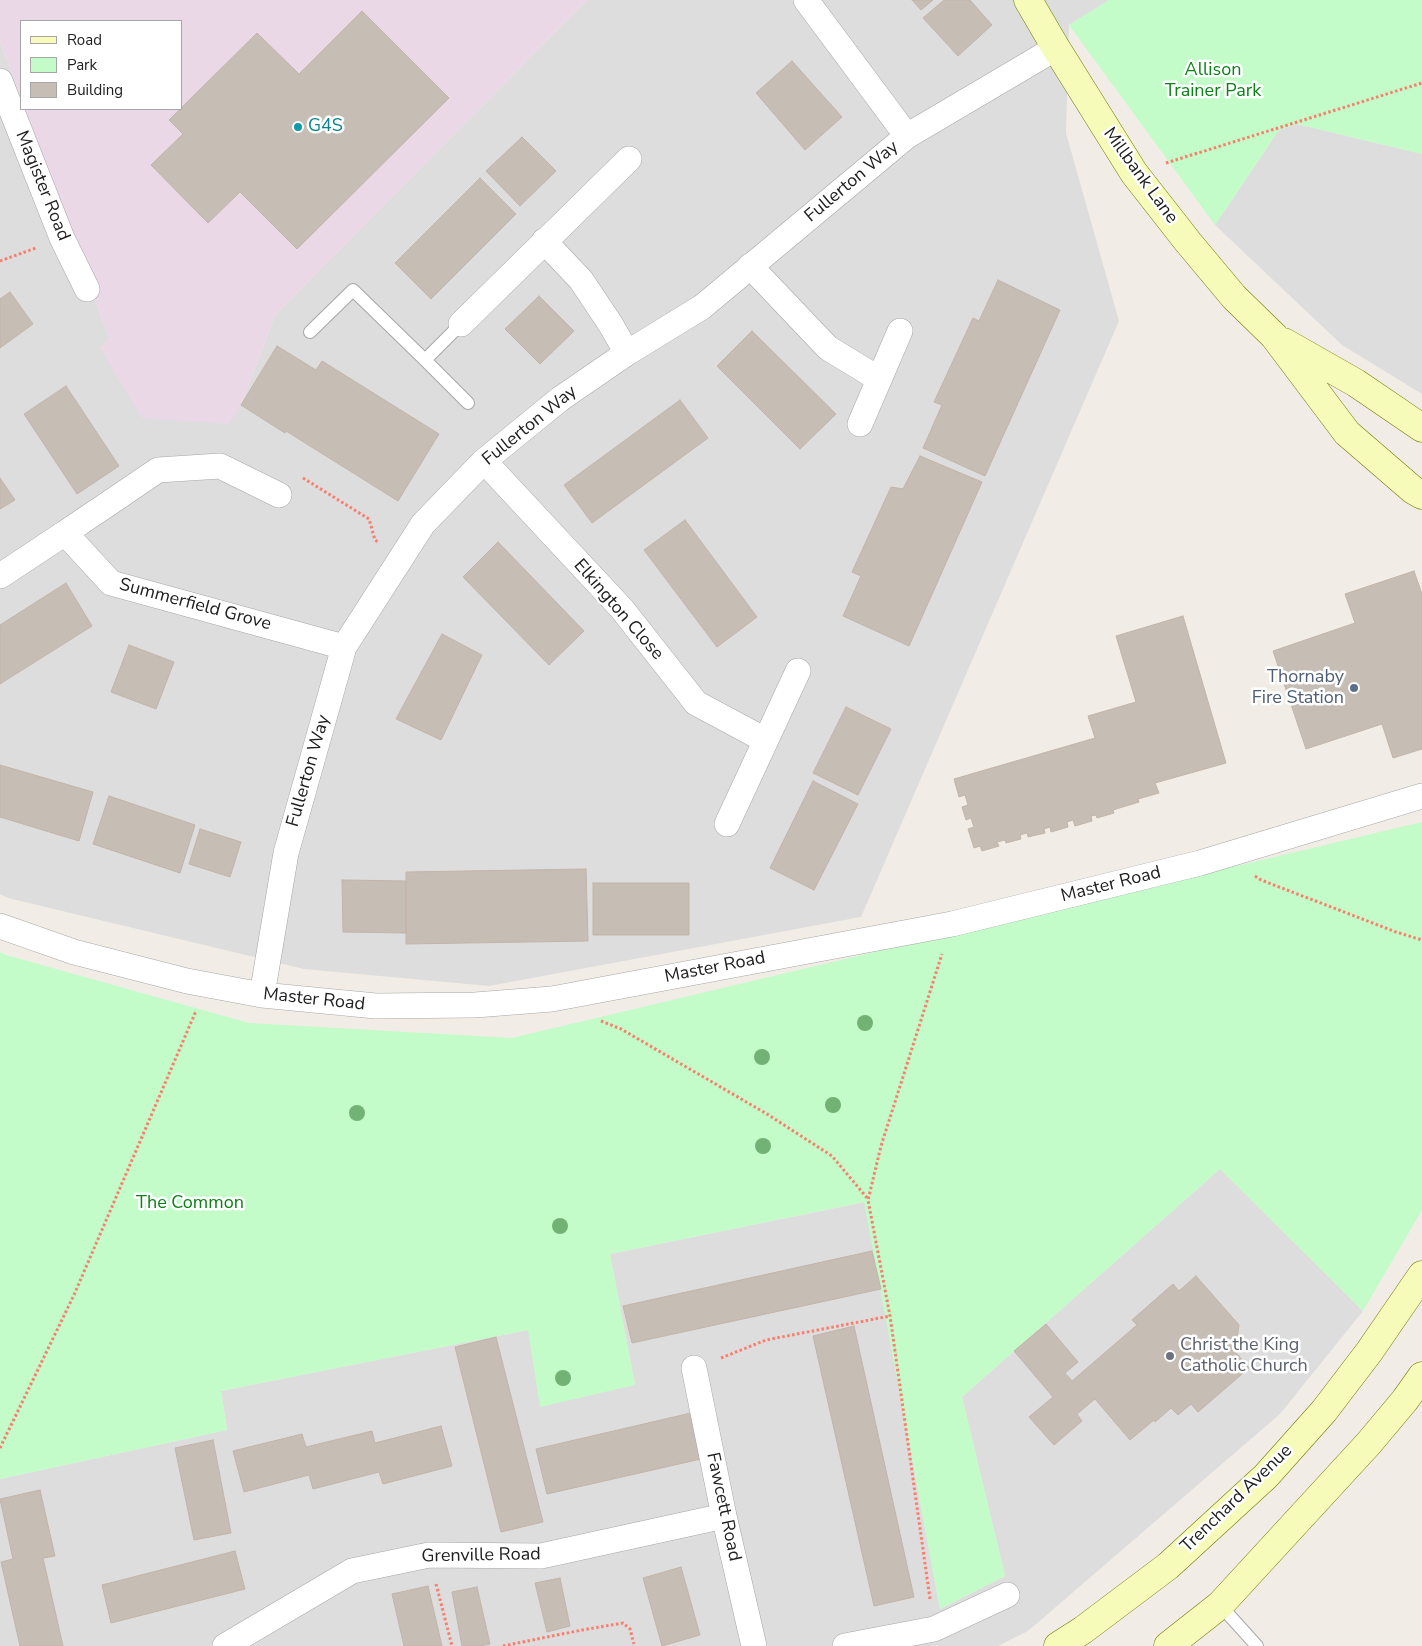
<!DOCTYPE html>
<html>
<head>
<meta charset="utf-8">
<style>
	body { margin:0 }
	#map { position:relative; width:1422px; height:1646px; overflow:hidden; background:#f1ede6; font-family:"Nunito Sans",sans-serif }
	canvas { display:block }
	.legend { position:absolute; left:20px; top:20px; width:162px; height:90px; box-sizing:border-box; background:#fff; border:1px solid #a6a6a6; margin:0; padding:6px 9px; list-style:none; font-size:15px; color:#202020 }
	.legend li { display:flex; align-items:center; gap:10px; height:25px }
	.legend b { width:25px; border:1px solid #a6a6a6 }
</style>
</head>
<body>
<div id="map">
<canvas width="1422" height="1646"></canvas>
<ul class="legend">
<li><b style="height:6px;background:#f6fbba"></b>Road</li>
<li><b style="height:14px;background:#c3fbc9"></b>Park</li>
<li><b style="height:14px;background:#c6bdb5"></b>Building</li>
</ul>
</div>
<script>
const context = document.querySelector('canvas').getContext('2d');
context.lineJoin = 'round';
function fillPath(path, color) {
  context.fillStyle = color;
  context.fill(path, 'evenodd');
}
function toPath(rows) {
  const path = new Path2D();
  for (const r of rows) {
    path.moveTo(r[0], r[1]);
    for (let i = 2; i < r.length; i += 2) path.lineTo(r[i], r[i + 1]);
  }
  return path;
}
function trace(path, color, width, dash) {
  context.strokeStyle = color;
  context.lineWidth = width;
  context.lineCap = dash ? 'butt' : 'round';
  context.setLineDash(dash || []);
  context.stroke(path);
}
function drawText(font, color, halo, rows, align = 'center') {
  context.font = font + ' "Nunito Sans",sans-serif';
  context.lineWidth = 5;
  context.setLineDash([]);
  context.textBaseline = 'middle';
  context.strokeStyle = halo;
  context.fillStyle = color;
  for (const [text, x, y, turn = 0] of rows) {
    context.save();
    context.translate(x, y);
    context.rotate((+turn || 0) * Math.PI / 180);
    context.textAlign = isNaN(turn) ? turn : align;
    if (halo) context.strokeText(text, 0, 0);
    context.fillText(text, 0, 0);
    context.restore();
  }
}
const residential = toPath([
	[587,0,1109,0,1069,25,1066,133,1119,321,861,917,489,986,304,969,8,898,0,894,0,41,21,98,21,109,25,109,110,340,100,348,241,405,275,315],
	[1297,124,1422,154,1422,394,1342,345,1215,225,1279,130],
	[1220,1169,1363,1311,1280,1414,1028,1631,998,1646,0,1646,0,1479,227,1430,221,1391,528,1330,635,1385,610,1254,865,1202,940,1609,1005,1576,962,1397]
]);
const industrial = toPath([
	[0,0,587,0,275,315,241,405,229,424,142,418,100,348,110,340,25,109,181,109,181,21,21,21,21,98,0,41]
]);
const park = toPath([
	[1109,0,1422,0,1422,154,1297,124,1279,130,1215,225,1069,25],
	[1422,822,1422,1210,1363,1311,1220,1169,962,1397,1005,1576,940,1609,864,1202,610,1254,635,1385,540,1407,528,1330,221,1391,227,1430,0,1479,0,952,6,955,249,1023,512,1038]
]);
const building = toPath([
	[912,0,933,0,921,10,912,0],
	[944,0,970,0,992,25,958,56,923,18,944,0],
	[362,11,449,98,297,249,240,192,208,223,151,165,183,134,169,120,257,33,299,74,362,11],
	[792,61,842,117,805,150,756,93,792,61],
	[522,137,556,171,520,206,486,171,522,137],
	[480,178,516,214,431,299,395,263,480,178],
	[998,280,1060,310,985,476,923,448,942,405,934,402,973,318,979,321,998,280],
	[10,292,33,324,0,348,0,299,10,292],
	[539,296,574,331,540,364,505,329,539,296],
	[752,331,836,414,800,449,717,366,752,331],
	[277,346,316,370,322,361,439,434,398,501,286,431,285,433,241,405,277,346],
	[66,386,119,466,77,494,24,414,66,386],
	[680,400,708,438,592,523,564,485,680,400],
	[920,456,982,482,909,646,843,616,861,576,852,572,891,487,903,489,920,456],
	[0,478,15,500,0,509,0,478],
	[685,520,757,617,717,647,644,550,685,520],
	[498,542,584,631,549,665,463,577,498,542],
	[1414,571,1422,594,1422,749,1393,758,1382,724,1306,749,1273,651,1355,623,1345,594,1414,571],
	[66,583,92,626,0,684,0,625,66,583],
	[1183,616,1226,763,1155,783,1159,793,1138,799,1139,802,1113,810,1114,813,1097,818,1096,815,1091,816,1092,821,1075,826,1073,820,1067,822,1068,827,1051,832,1050,827,1044,829,1045,833,1028,837,1027,833,1020,835,1021,839,1006,843,1005,840,997,842,999,846,982,851,980,846,974,848,968,829,974,827,971,818,966,820,962,807,968,805,965,795,959,797,954,779,1095,738,1088,716,1136,702,1116,636,1183,616],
	[442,634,482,655,441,740,396,719,442,634],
	[129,645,174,662,156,709,111,692,129,645],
	[846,707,891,729,858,795,813,773,846,707],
	[0,765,93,792,79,841,0,817,0,765],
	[813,781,858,804,814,890,770,868,813,781],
	[109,796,195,825,180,873,93,844,109,796],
	[200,829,241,842,230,877,189,864,200,829],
	[586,869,588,941,406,944,406,872,586,869],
	[342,880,406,881,406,933,343,932,342,880],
	[593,883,689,883,689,935,593,935,593,883],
	[872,1251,881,1289,632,1343,623,1306,872,1251],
	[1196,1276,1239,1325,1236,1346,1233,1349,1249,1368,1198,1412,1191,1404,1178,1415,1171,1408,1155,1422,1154,1420,1130,1440,1095,1399,1077,1414,1082,1421,1054,1445,1029,1417,1053,1397,1014,1351,1046,1324,1078,1362,1065,1373,1072,1381,1137,1325,1132,1320,1173,1284,1179,1291,1196,1276],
	[854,1326,914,1597,874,1606,813,1336,854,1326],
	[496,1337,543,1522,501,1532,455,1347,496,1337],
	[691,1413,701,1459,547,1494,536,1449,691,1413],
	[441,1426,452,1466,383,1484,379,1472,313,1489,309,1475,244,1492,233,1451,302,1434,306,1447,372,1431,375,1443,441,1426],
	[213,1440,231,1533,194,1540,175,1448,213,1440],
	[40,1490,55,1556,43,1558,63,1646,20,1646,1,1562,13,1559,0,1499,40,1490],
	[235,1551,245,1589,111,1623,102,1585,235,1551],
	[681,1567,700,1635,662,1646,643,1578,681,1567],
	[560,1578,570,1626,547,1632,535,1583,560,1578],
	[428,1586,442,1646,404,1646,392,1594,428,1586],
	[477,1587,490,1644,479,1646,462,1646,452,1592,477,1587]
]);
const path = toPath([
	[1166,163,1422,83],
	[0,261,36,248],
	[303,478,369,519,375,540,378,542],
	[1255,876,1261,880,1396,932,1422,940],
	[601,1021,621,1029,767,1114,832,1156,868,1199],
	[721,1358,766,1340,890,1316],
	[0,1448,74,1295,196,1011],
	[436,1584,452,1646],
	[930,1599,890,1316,868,1200,881,1146,942,954],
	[503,1646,582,1630,623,1623,630,1629,634,1644]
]);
const lane = toPath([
	[461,324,425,360,468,403],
	[310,332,353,290,425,360],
	[1220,1605,1257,1646]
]);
const street = toPath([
	[806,0,907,136],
	[0,81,62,238,87,289],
	[544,241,581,280,611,325,627,353],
	[750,266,828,348,879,379],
	[461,324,629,159],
	[860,424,900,331],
	[484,461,622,609,696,703,765,740],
	[65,533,158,470,220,466,279,495],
	[0,576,65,533,111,583,344,647],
	[727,824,798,671],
	[0,926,74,952,187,981,262,995,376,1006,475,1005,552,999,952,924,1200,863,1422,796],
	[262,995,286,853,344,647,423,524,484,461,560,399,627,353,702,307,907,136,1056,48],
	[694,1368,724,1516,754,1646],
	[225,1646,352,1571,429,1555,541,1556,724,1516],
	[845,1646,934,1629,1007,1595]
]);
const secondary = toPath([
	[1028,0,1056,48,1134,173,1188,242,1234,297,1274,336,1347,433,1413,490,1422,495],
	[1284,342,1356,383,1422,428],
	[1058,1646,1083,1630,1168,1566,1266,1476,1324,1411,1369,1352,1422,1275],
	[1168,1646,1220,1605,1369,1443,1405,1400,1422,1376]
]);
const trees = [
	[865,1023],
	[762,1057],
	[833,1105],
	[357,1113],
	[763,1146],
	[560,1226],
	[563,1378]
];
const markers = [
	[298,127,5,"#0f9aa8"],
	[1354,688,5,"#5c6f8a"],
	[1170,1356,5,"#6b7280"]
];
const parkNames = [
	["Allison",1213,71],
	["Trainer Park",1213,92],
	["The Common",190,1204]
];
const cultureNames = [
	["G4S",308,127]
];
const streetNames = [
	["Millbank Lane",1140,176,54],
	["Fullerton Way",852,182,-40],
	["Magister Road",42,186,68],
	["Fullerton Way",530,426,-39],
	["Summerfield Grove",195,605,15],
	["Elkington Close",618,610,49],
	["Fullerton Way",309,771,-74],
	["Master Road",1111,885,-14],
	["Master Road",715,968,-11],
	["Master Road",314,1000,6],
	["Trenchard Avenue",1237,1499,-44],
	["Fawcett Road",723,1507,78],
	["Grenville Road",481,1556,-1]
];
const serviceNames = [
	["Thornaby",1344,678],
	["Fire Station",1344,699]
];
const worshipNames = [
	["Christ the King",1180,1346],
	["Catholic Church",1180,1367]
];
fillPath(residential, '#dedddd');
fillPath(industrial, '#ead8e6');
fillPath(park, '#c3fbc9');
fillPath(building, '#c6bdb5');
trace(building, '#c3b4a8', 1);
trace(lane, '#a7a7a7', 14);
trace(street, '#a7a7a7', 26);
trace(secondary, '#6b7b03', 29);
trace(path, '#fc7d6b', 3, [2.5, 2.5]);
trace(lane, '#fff', 12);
trace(street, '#fff', 25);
trace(secondary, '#f6fbba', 28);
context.fillStyle = '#72b274';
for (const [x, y] of trees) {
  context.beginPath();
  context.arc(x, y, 8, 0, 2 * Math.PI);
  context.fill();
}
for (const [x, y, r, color] of markers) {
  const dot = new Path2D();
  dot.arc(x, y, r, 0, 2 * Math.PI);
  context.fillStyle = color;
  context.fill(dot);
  trace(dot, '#fff', 2);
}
drawText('18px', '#0a8216', '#fff', parkNames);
drawText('18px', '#0d838f', '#fff', cultureNames, 'left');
drawText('18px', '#202020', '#fff', streetNames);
drawText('18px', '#4e5e75', '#fff', serviceNames, 'right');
drawText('18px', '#5b616d', '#fff', worshipNames, 'left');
</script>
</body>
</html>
